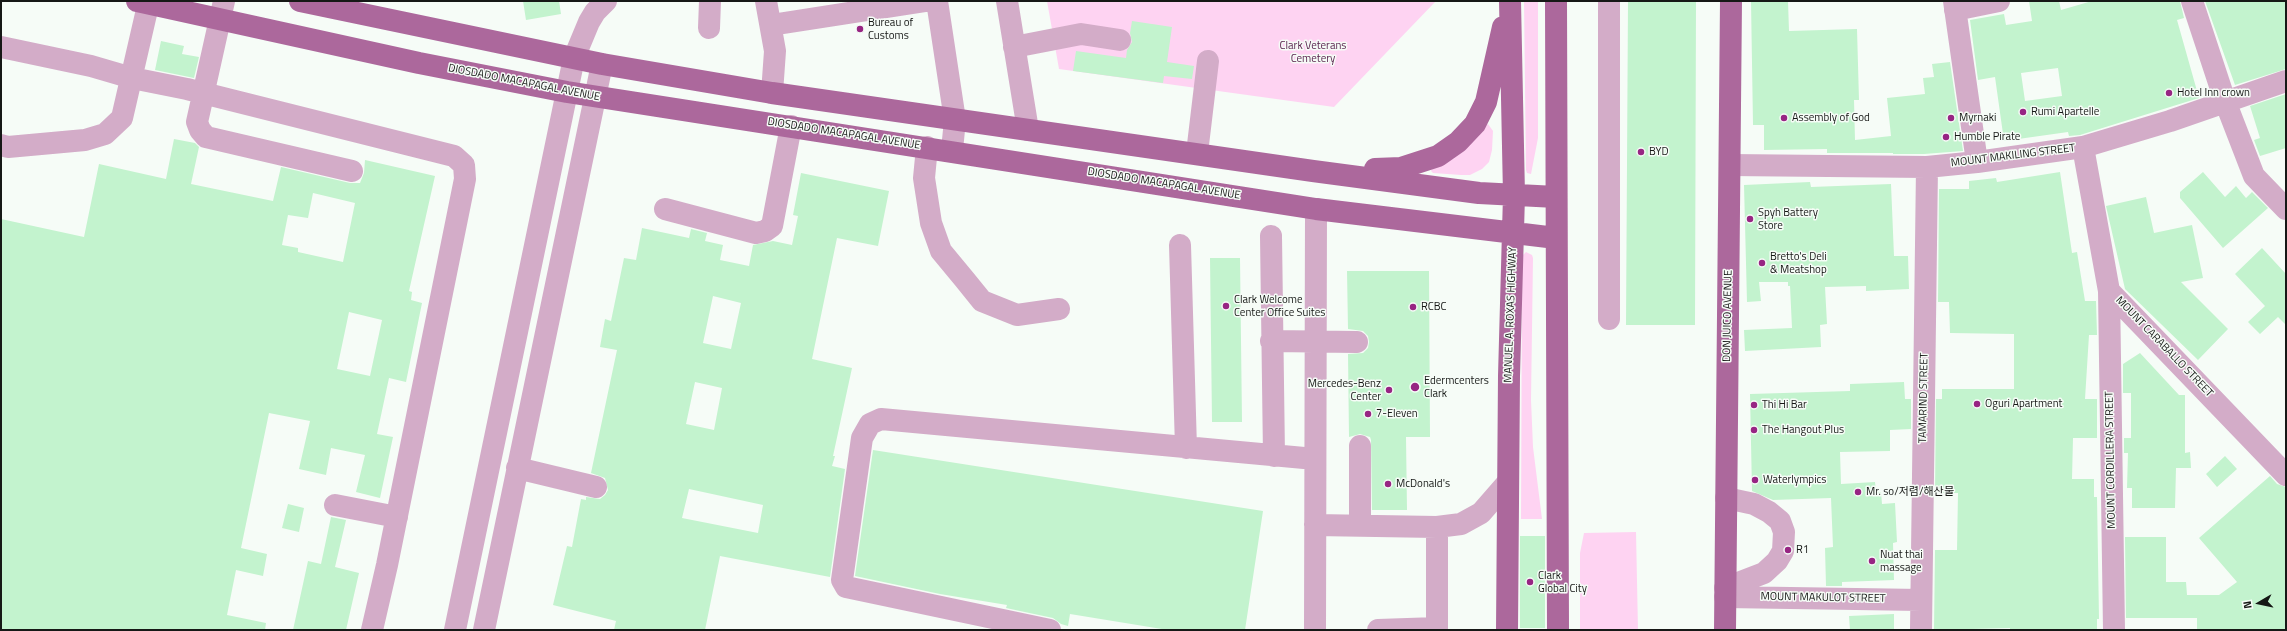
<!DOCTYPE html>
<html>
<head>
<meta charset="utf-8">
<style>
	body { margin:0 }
	#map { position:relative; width:2287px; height:631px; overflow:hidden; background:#f6fcf7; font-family:"Titillium Web",sans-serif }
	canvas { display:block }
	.frame { position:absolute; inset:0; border:2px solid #161816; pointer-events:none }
	.north { position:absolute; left:2239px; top:583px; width:40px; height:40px; -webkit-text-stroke:3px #f6fcf7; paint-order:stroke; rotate:261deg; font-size:11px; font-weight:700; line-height:16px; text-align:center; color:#161816 }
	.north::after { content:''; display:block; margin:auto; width:14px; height:18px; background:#161816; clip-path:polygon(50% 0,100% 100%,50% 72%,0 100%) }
</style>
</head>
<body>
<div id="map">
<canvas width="2287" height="631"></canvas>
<div class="frame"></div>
<div class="north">N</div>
</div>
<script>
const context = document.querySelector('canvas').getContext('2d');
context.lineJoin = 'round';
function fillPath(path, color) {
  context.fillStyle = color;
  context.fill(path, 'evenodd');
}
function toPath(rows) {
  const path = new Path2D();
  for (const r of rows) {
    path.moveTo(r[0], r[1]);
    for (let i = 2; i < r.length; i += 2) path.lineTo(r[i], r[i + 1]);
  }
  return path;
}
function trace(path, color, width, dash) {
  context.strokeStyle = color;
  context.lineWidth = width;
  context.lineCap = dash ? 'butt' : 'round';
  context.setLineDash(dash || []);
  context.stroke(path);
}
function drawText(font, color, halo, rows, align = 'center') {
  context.font = font + ' "Titillium Web","Noto Sans KR",sans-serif';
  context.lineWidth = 3;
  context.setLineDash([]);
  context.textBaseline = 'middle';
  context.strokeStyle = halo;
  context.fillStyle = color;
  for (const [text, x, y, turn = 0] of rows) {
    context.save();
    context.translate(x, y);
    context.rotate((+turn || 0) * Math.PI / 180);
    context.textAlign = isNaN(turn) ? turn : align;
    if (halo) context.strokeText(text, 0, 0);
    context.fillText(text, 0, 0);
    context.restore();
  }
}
const green = toPath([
	[1047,1,1436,1,1334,107,1059,69],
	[1524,1,1538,1,1538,138,1531,174,1527,173,1526,170],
	[1488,124,1493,131,1492,150,1489,162,1482,169,1470,175,1461,175,1433,173,1431,171,1432,168,1486,125],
	[1526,252,1532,255,1533,258,1531,400,1533,447,1542,519,1521,519,1522,269,1522,256],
	[1636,532,1638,630,1580,630,1580,553,1584,533]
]);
const building = toPath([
	[523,1,559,1,561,14,526,20],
	[1628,1,1696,1,1695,325,1626,325],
	[1751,1,1788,1,1789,31,1857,29,1859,100,1854,100,1855,140,1891,136,1887,98,1925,94,1923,78,1934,77,1932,64,1950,62,1963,151,1924,154,1893,154,1893,153,1827,153,1827,149,1764,150,1764,125,1753,125],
	[2029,1,2059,1,2061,10,2092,1,2180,1,2184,18,2177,20,2199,98,2080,135,2069,136,2068,132,2004,141,1995,77,1978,80,1970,20,2004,14,2006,25,2032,21],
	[2058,68,2062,96,2025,101,2021,73],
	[2205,1,2286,1,2286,69,2235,85],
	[1132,21,1172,27,1167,62,1194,66,1192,79,1164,76,1163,83,1073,71,1076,51,1126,58,1127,50,1132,42,1130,33],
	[161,41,184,46,182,54,199,57,194,78,155,70],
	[2286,94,2286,148,2260,156,2254,140,2260,138,2250,106],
	[174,139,195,143,199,147,191,184,273,201,281,167,350,183,360,183,364,173,365,160,435,176,409,291,412,292,411,300,422,303,406,382,389,378,377,434,393,437,380,498,356,492,365,455,331,448,326,475,299,469,310,421,269,413,241,548,267,554,263,576,236,570,227,615,266,623,265,630,1,630,1,219,84,237,99,164,166,179],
	[313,193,355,203,343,262,298,252,298,248,282,245,288,215,308,218],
	[349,312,382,320,370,376,337,369],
	[2060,172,2072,253,2077,252,2085,301,2096,301,2097,335,2089,335,2085,399,2097,399,2097,438,2073,438,2072,479,2094,479,2094,497,2097,497,2099,619,2097,619,2097,630,2010,630,2010,628,1934,630,1935,550,1957,550,1958,493,1935,493,1936,399,1942,399,1942,389,2014,389,2014,334,1950,333,1949,302,1938,302,1939,189,1969,189,1969,181,1996,178,1997,182],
	[2203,172,2225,197,2236,186,2246,198,2252,192,2268,208,2223,248,2180,198,2180,192],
	[801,173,889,191,878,246,837,238,812,359,852,368,833,456,835,456,832,466,845,469,830,577,720,556,705,630,614,630,616,621,553,605,567,546,572,547,581,499,586,500,586,497,600,499,605,495,608,490,605,478,591,473,617,350,600,347,605,319,611,321,624,258,636,260,642,228,689,238,691,229,707,233,705,241,723,245,720,260,749,266,753,245,773,241,792,245,798,216,793,215],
	[713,296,741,303,731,349,703,343],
	[695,382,722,388,714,430,686,424],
	[689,489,763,505,758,533,682,518],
	[1810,182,1811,187,1891,184,1894,256,1908,256,1909,289,1866,291,1866,286,1825,287,1827,324,1820,325,1821,347,1745,351,1744,330,1792,328,1790,286,1788,286,1788,282,1759,282,1761,301,1747,302,1744,185],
	[2146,197,2154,233,2192,225,2203,278,2181,282,2228,329,2198,360,2125,289,2106,206],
	[2262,248,2286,274,2286,325,2278,317,2260,334,2248,322,2265,306,2235,274],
	[1210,258,1240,258,1242,422,1212,422],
	[1347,271,1429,271,1430,437,1406,437,1407,510,1372,510,1371,440,1370,437,1360,434,1349,437,1348,354,1363,353,1368,348,1369,342,1368,336,1363,331,1348,329],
	[2140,353,2179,395,2185,395,2185,453,2190,452,2191,468,2176,468,2175,508,2132,508,2132,488,2127,488,2128,453,2124,453,2124,438,2131,438,2131,393,2123,393,2123,364],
	[1904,382,1905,399,1911,399,1911,429,1890,430,1890,451,1840,452,1841,484,1875,482,1876,492,1881,492,1882,504,1895,503,1897,542,1893,543,1894,580,1842,582,1842,586,1826,586,1825,548,1833,547,1831,498,1773,500,1752,491,1750,394,1850,391,1850,384],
	[873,450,1263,511,1245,630,1168,630,1070,614,1068,626,1061,624,1053,618,1006,608,1007,605,940,594,855,576],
	[2225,456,2237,469,2217,487,2206,474],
	[2270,476,2277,484,2286,487,2286,630,2197,630,2197,618,2126,618,2125,537,2166,537,2166,582,2186,582,2187,595,2219,595,2237,582,2199,538],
	[288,504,304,508,299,532,282,528],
	[331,517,346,520,335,567,359,573,346,630,293,630,308,561,321,564],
	[1520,536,1545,536,1545,628,1520,628],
	[1894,614,1894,630,1850,630,1849,616]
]);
const minor = toPath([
	[224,1,197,122,200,130,206,137,352,171],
	[766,1,775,51,772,93],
	[937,1,955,120,952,150],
	[1007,1,1028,130],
	[1609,1,1609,319],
	[1954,1,1977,162],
	[2192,1,2225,101,2254,176,2286,209],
	[1955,10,1999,1],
	[771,25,926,1],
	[709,28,710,1],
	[1,47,91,66,132,78,187,89,454,156,464,165,465,179,387,565,372,630],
	[1014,47,1081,34,1120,40],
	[1,145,8,147,85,140,105,134,122,118,149,1],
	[927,147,924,178,931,223,941,251,965,280,982,301,1017,315,1059,309],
	[2083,147,2109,291,2286,475],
	[1197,153,1208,61],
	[1730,165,1927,167,1977,162,2083,147,2170,121,2286,81],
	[665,209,756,233,765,231,772,226,791,126],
	[1271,236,1274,456],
	[1180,245,1186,448],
	[2109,291,2114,630],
	[1271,341,1357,342],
	[1360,446,1360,525],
	[517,468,596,487],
	[335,505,397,517],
	[1315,525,1437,527,1461,524,1481,513,1508,482],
	[1437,527,1437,630],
	[1725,588,1764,573,1777,561,1783,551,1784,532,1780,521,1769,512,1754,504,1726,498],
	[1725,597,1921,600],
	[455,630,574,58,589,22,595,12,606,1],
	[484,630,602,64],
	[1050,630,846,587,842,580,862,438,870,424,881,419,1315,459],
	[1315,630,1316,209],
	[1378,630,1437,628],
	[1921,630,1927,167]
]);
const major = toPath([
	[137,1,419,63,567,92,1316,209,1556,238],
	[300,1,602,64,772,93,1313,171,1479,193,1556,197],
	[1556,1,1558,630],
	[1375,169,1401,168,1438,156,1458,142,1475,124,1486,102,1503,27],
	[1507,630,1509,376,1514,195,1510,1],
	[1725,630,1731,1]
]);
const markers = [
	[860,29,4,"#972583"],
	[2169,93,4,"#972583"],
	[2023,112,4,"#972583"],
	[1784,118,4,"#972583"],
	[1951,118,4,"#972583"],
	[1946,137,4,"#972583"],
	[1641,152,4,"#972583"],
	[1750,219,4,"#972583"],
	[1762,263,4,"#972583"],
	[1226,306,4,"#972583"],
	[1413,307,4,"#972583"],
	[1415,387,5,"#972583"],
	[1389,390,4,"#972583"],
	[1977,404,4,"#972583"],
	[1754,405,4,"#972583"],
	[1368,414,4,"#972583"],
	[1754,430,4,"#972583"],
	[1755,480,4,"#972583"],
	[1388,484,4,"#972583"],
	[1858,492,4,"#972583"],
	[1788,550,4,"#972583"],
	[1872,561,4,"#972583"],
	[1530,582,4,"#972583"]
];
const poiNames = [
	["Bureau of",868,23],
	["Customs",868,36],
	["Hotel Inn crown",2177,93],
	["Rumi Apartelle",2031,112],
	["Assembly of God",1792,118],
	["Myrnaki",1959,118],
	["Humble Pirate",1954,137],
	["BYD",1649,152],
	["Spyh Battery",1758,213],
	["Store",1758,226],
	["Bretto's Deli",1770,257],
	["& Meatshop",1770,270],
	["Clark Welcome",1234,300],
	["Center Office Suites",1234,313],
	["RCBC",1421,307],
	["Edermcenters",1424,381],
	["Clark",1424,394],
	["Mercedes-Benz",1381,384,"right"],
	["Center",1381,397,"right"],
	["Oguri Apartment",1985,404],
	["Thi Hi Bar",1762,405],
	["7-Eleven",1376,414],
	["The Hangout Plus",1762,430],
	["Waterlympics",1763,480],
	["McDonald's",1396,484],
	["Mr. so/저렴/해산물",1866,492],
	["R1",1796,550],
	["Nuat thai",1880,555],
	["massage",1880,568],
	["Clark",1538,576],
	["Global City",1538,589]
];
const parkNames = [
	["Clark Veterans",1313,46],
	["Cemetery",1313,59]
];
const streetNames = [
	["DIOSDADO MACAPAGAL AVENUE",524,83,11],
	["DIOSDADO MACAPAGAL AVENUE",844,134,9],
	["MOUNT MAKILING STREET",2013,156,-7],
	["DIOSDADO MACAPAGAL AVENUE",1164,184,9],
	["MANUEL A. ROXAS HIGHWAY",1511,315,-88],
	["DON JUICO AVENUE",1728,316,-89],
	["MOUNT CARABALLO STREET",2164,347,46],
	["TAMARIND STREET",1924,398,-89],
	["MOUNT CORDILLERA STREET",2111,460,-91],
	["MOUNT MAKULOT STREET",1823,598,1]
];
fillPath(green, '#fed3f2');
fillPath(building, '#c3f3ce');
trace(minor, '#d3acc8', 22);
trace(major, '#ac689c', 22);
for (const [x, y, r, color] of markers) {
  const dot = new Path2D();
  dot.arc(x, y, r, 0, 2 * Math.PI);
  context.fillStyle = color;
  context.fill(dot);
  trace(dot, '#f6fcf7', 1.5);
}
drawText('11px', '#161816', '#f6fcf7', poiNames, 'left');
drawText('11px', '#551e4a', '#f6fcf7', parkNames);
drawText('11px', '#161816', '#f6fcf7', streetNames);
</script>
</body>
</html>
